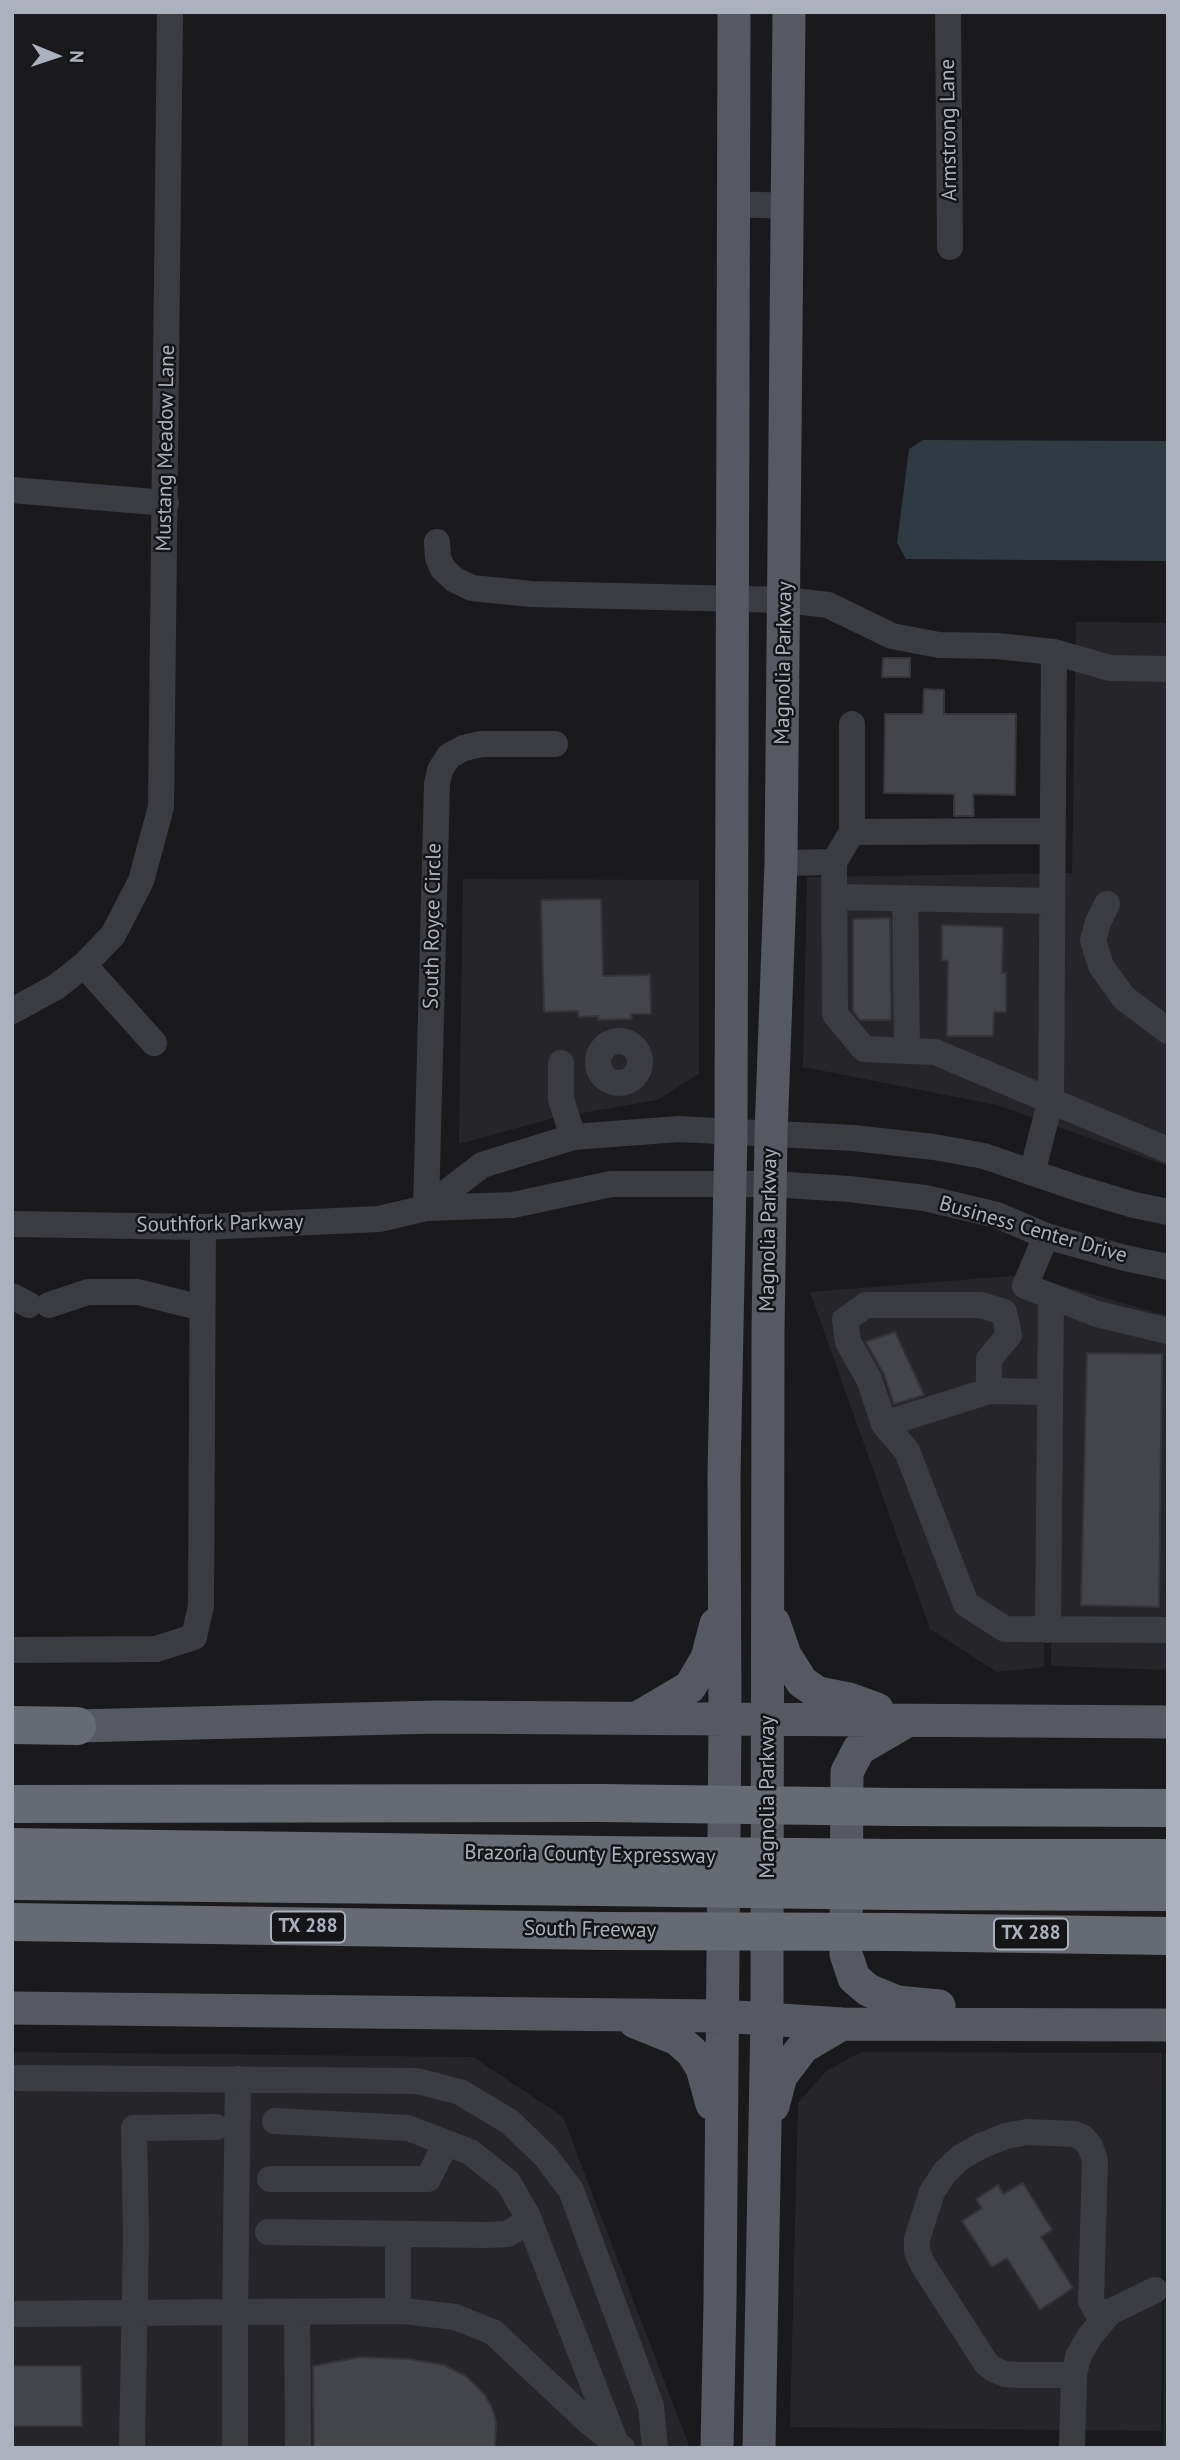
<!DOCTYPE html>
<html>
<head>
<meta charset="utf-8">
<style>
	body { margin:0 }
	#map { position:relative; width:1180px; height:2460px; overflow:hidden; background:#1a1a1d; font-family:"PT Sans",sans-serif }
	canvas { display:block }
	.frame { position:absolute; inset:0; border:14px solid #acb2bd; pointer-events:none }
	.north { position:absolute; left:21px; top:21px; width:70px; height:70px; -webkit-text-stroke:5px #151518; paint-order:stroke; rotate:92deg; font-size:19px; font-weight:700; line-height:28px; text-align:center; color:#acb2bd }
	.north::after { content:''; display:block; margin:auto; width:24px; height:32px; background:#acb2bd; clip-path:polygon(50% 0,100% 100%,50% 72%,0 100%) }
</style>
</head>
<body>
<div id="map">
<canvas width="1180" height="2460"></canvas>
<div class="frame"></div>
<div class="north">N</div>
</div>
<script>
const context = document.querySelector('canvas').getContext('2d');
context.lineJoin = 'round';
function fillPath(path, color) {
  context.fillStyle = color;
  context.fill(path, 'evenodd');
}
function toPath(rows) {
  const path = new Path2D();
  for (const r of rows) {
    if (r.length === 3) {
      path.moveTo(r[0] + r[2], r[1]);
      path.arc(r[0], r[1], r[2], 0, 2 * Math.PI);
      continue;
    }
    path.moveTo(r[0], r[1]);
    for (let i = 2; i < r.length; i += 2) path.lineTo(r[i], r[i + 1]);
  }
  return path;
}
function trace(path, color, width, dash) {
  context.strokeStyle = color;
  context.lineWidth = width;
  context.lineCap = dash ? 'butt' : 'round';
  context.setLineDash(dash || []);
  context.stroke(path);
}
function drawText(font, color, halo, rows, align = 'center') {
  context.font = font + ' "PT Sans",sans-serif';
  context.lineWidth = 5;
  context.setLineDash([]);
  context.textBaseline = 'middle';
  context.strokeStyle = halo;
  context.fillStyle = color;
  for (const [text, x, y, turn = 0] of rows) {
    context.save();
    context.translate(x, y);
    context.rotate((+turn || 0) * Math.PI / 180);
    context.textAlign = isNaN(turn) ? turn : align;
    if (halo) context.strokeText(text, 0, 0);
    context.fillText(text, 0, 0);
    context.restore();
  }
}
const built = toPath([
	[1076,622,1168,623,1168,1166,997,1105,803,1067,807,877,1072,873],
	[463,879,699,880,699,1074,657,1100,553,1118,459,1144],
	[1011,1276,1047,1281,1044,1667,997,1672,930,1629,810,1292],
	[1056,1284,1168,1316,1168,1670,1051,1666],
	[12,2052,473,2057,563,2117,690,2448,12,2448],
	[861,2052,1162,2053,1161,2431,790,2427,798,2103,826,2071]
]);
const green = toPath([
	[1165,2053,1168,2053,1168,2448,1164,2448]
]);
const water = toPath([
	[923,440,1168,441,1168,561,906,559,897,543,909,449]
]);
const building = toPath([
	[883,658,910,658,910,677,882,677,883,658],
	[924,689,944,690,944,714,1016,714,1015,795,973,794,974,816,954,816,954,794,884,793,885,714,923,714,924,689],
	[601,899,603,976,650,975,651,1014,631,1014,632,1019,598,1020,598,1016,578,1017,578,1011,544,1012,541,900,601,899],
	[890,918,891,1020,860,1020,853,1011,853,919,890,918],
	[942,925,1003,927,1002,973,1006,973,1006,1012,994,1012,993,1036,947,1036,948,961,942,960,942,925],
	[895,1332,924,1395,894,1404,884,1374,866,1342,895,1332],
	[1087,1353,1162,1354,1159,1607,1081,1605,1087,1353],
	[1023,2183,1052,2230,1041,2237,1073,2288,1040,2310,1007,2258,992,2267,962,2221,982,2208,976,2199,998,2185,1003,2194,1023,2183],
	[360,2357,408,2359,444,2365,467,2377,485,2395,491,2406,496,2421,495,2448,314,2448,313,2366,360,2357],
	[12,2366,81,2366,82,2426,12,2426,12,2366]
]);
const minor = toPath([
	[948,12,950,247],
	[733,204,788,206],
	[12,490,166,503],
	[437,542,438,558,443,569,455,580,472,588,531,594,785,600,828,605,892,636,939,645,997,646,1054,652,1110,668,1168,669],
	[852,832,852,724],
	[834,862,835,1014,864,1049,935,1052,1168,1150],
	[781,863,834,862,852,832,1053,831],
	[834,897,1052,901],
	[905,898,907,1051],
	[1107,904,1098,922,1093,940,1101,966,1124,998,1168,1031],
	[84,965,154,1043],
	[12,1011,56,987,84,965,113,935,141,881,161,807,170,12],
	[619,1062,21],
	[561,1063,561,1099,573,1137],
	[1032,1173,1051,1099,1054,652],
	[426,1208,482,1165,573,1137,679,1129,853,1138,934,1147,984,1156,1077,1188,1134,1205,1168,1212],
	[426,1208,437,784,440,770,449,756,464,748,481,744,555,744],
	[12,1224,203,1227,379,1219,426,1208,513,1205,611,1184,771,1184,849,1189,925,1198,997,1215,1046,1236,1125,1258,1168,1267],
	[1046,1236,1025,1286,1097,1314,1168,1331],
	[12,1296,29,1305],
	[49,1305,88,1292,138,1292,202,1308],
	[989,1391,989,1359,1009,1335,1004,1312,981,1305,866,1305,845,1320,848,1342,869,1379,884,1424,907,1451,966,1604,1005,1629,1168,1630],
	[884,1424,989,1391,1049,1392],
	[1048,1630,1051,1296],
	[12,1650,156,1649,194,1637,201,1606,203,1227],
	[12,2078,417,2081,460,2092,510,2122,546,2157,571,2190,651,2406,655,2448],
	[275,2121,408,2128,470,2152,508,2182,527,2215,615,2441],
	[270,2179,428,2179,446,2143],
	[268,2232,487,2235,507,2234,529,2221],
	[398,2311,398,2234],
	[297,2312,298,2448],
	[12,2314,235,2312,238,2079],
	[1074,2375,1019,2375,1004,2374,993,2369,986,2363,923,2265,917,2251,917,2239,932,2192,945,2172,961,2157,983,2145,1006,2136,1027,2132,1074,2134,1082,2137,1090,2146,1095,2160,1091,2301,1102,2321],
	[132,2448,136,2235,134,2128,216,2127],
	[235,2448,235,2312,404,2311,455,2317,493,2332,590,2423,622,2448],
	[1072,2448,1074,2375,1078,2357,1090,2336,1110,2312,1155,2290]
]);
const major = toPath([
	[774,1623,785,1655,802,1682,818,1693,849,1699,877,1709],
	[639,1717,690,1687,707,1658,716,1624],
	[907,1721,859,1749,847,1772,846,1954,854,1978,868,1990,897,2002,939,2006],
	[77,1726,437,1717,1168,1722],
	[12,2008,721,2016,842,2024,1168,2025],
	[635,2022,677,2039,692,2052,702,2068,712,2104],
	[773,2106,781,2076,803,2047,842,2024],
	[717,2448,720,2302,725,1719,724,1475,731,1132,734,12],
	[759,2448,767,2017,768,1331,771,1134,781,863,789,12]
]);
const highway = toPath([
	[12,1725,77,1726],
	[12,1804,601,1803],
	[896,1807,1168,1808],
	[12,1847,600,1855],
	[894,1858,1168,1858],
	[12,1881,601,1887],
	[893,1891,1168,1892],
	[12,1922,603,1931],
	[894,1932,1168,1936]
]);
const highwayBridge = toPath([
	[601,1803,896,1807],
	[600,1855,894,1858],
	[601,1887,893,1891],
	[603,1931,894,1932]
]);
const shields = [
	[308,1927,74],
	[1031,1934,74]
];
const shieldNames = [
	["TX 288",308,1927],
	["TX 288",1031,1934]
];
const streetNames = [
	["Armstrong Lane",949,130,-91],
	["Mustang Meadow Lane",166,448,-89],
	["Magnolia Parkway",784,663,-89],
	["South Royce Circle",433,926,-89],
	["Southfork Parkway",220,1224,-1],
	["Magnolia Parkway",769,1230,-89],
	["Business Center Drive",1033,1230,16],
	["Magnolia Parkway",768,1797,-90],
	["Brazoria County Expressway",590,1855,1],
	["South Freeway",590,1930,1]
];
fillPath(built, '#26262a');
fillPath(green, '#1f2820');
fillPath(water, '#2e3b42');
fillPath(building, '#44454a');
trace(building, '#343439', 2);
trace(minor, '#3b3c42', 26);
trace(major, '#565961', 33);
trace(highway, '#666a73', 38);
trace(highwayBridge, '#666a73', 38);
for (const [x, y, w] of shields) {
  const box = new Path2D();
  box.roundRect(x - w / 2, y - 15.5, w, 31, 5);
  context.fillStyle = '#151518';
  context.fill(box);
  trace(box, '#acb2bd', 2);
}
drawText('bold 19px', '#acb2bd', null, shieldNames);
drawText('21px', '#acb2bd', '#151518', streetNames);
</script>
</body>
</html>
